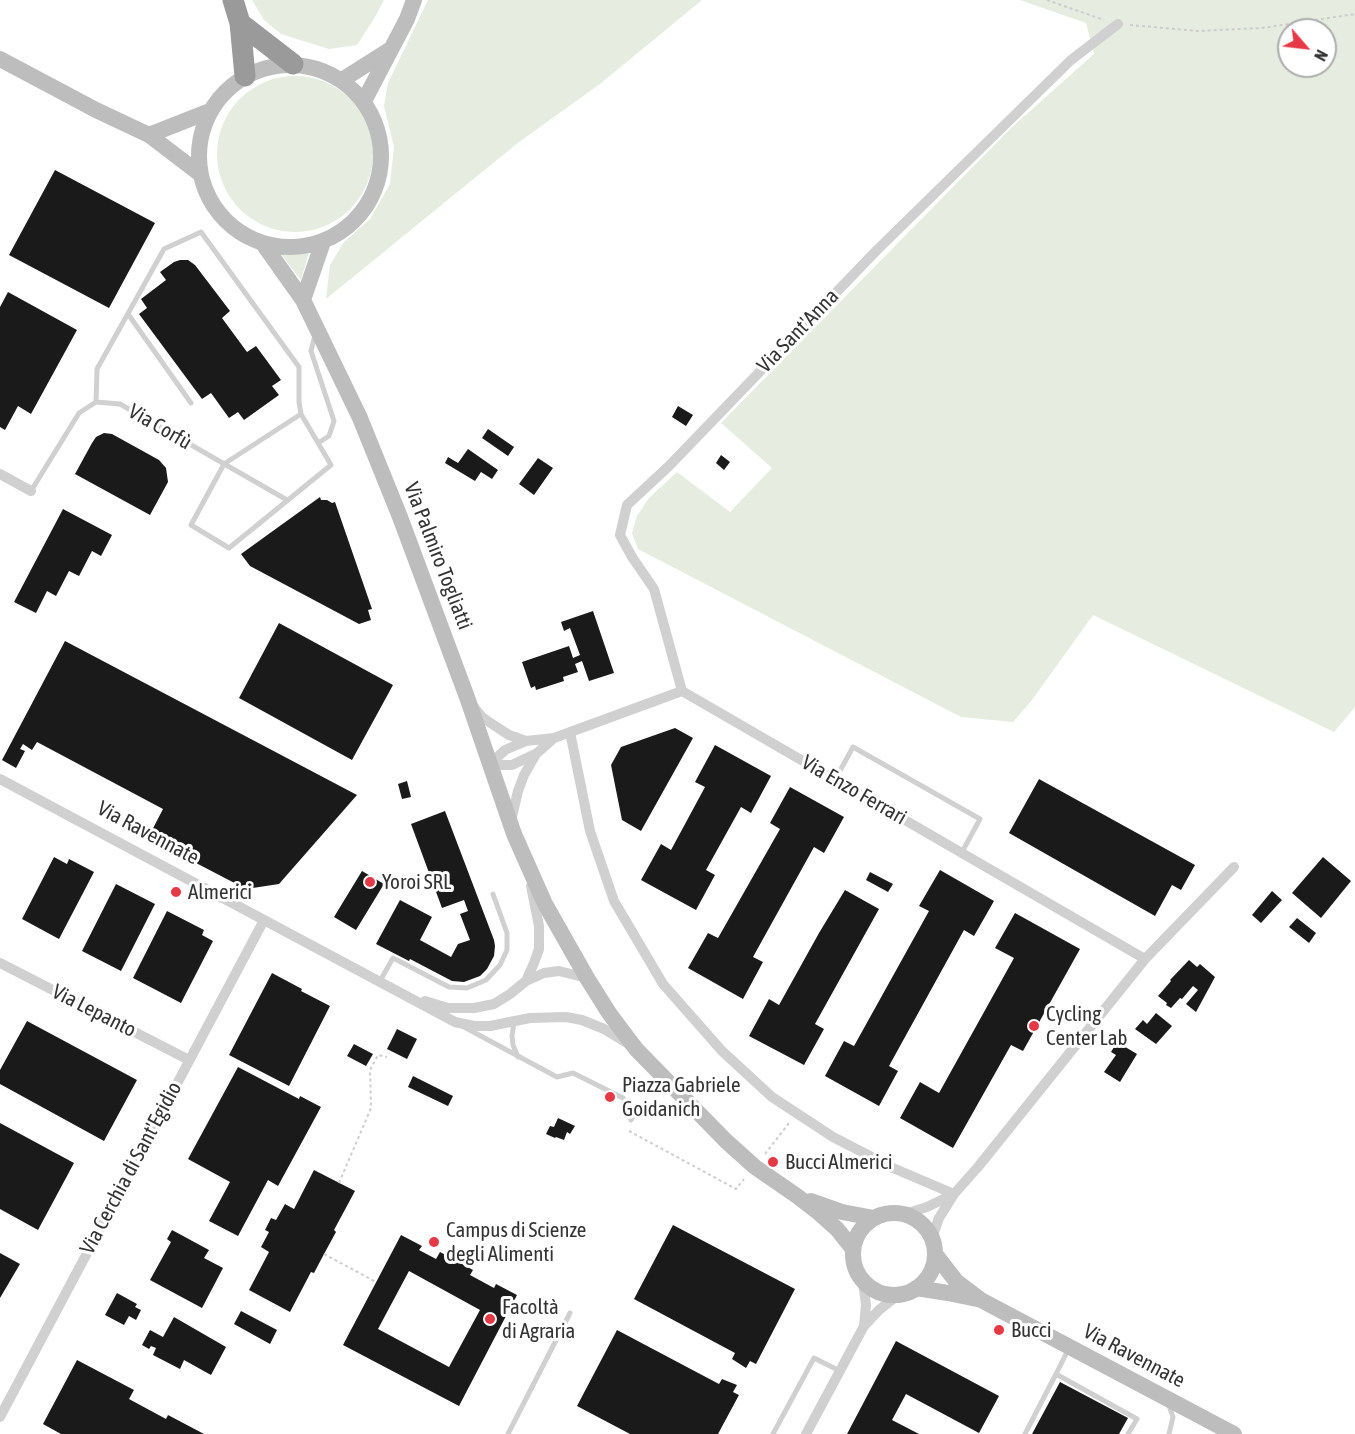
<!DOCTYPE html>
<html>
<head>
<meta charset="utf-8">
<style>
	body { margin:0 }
	#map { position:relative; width:1355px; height:1434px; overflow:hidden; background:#fff; font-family:"Asap Condensed",sans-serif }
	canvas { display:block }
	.north { position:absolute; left:1277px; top:18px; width:60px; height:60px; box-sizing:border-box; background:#fff; border:2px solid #adadad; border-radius:50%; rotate:118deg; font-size:16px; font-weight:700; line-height:24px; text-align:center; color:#333 }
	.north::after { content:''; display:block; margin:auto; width:21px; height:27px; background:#e63946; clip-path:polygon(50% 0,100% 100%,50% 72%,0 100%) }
</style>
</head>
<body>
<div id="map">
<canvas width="1355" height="1434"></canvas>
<div class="north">N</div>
</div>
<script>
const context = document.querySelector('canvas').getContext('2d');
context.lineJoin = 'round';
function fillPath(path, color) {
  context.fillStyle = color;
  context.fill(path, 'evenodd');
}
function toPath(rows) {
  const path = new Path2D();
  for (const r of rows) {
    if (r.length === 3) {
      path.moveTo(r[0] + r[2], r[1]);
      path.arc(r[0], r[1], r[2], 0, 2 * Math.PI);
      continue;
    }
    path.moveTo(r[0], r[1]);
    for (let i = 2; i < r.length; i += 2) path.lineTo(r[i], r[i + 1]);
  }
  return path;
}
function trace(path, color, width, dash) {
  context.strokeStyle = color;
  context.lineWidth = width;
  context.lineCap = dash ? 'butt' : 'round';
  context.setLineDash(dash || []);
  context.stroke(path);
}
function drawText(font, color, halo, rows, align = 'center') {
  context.font = font + ' "Asap Condensed",sans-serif';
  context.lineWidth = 6;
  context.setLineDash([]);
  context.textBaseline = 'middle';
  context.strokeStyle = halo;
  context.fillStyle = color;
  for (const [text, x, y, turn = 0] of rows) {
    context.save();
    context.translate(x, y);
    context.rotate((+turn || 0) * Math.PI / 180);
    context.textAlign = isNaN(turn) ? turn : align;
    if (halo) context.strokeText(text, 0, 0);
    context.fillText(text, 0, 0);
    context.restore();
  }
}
const green = toPath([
	[252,0,384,0,375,17,357,45,329,49,281,34,264,20],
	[428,0,702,0,600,84,519,142,326,299,330,265,344,242,370,219,390,184,394,147,384,106,388,83],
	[1020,0,1355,0,1355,707,1334,732,1093,615,1032,700,1013,722,961,717,638,549,632,533,637,516,649,498,677,472,730,512,772,468,721,423,1011,128,1094,54,1086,23],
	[1289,30,1325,30,1325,66,1289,66],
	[295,154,78],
	[309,252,301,280,281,254]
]);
const building = toPath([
	[55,170,155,223,109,308,9,255],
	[180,260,188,260,195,265,230,311,222,318,247,352,256,346,281,380,272,386,279,395,244,420,238,412,229,418,211,393,202,399,139,314,147,308,141,299,166,280,160,272,174,262],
	[8,292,77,330,31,414,18,406,5,430,0,427,0,307],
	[678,406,693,415,686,426,672,417],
	[488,429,514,447,508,456,482,438],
	[104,433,112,434,159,460,166,468,168,482,150,515,75,474,92,443,96,437],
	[468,449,498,470,492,479,481,472,475,481,445,463,448,457,458,463],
	[721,455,730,462,724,470,716,463],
	[538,458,553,468,534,495,519,484],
	[320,497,321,500,327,500,332,503,335,502,372,609,368,610,371,620,359,624,250,566,241,554],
	[63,509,112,535,101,556,92,551,79,576,69,571,56,596,47,591,36,613,14,602],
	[593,611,614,673,589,681,582,661,575,664,578,672,563,677,564,681,536,690,535,686,531,688,522,662,569,646,573,658,580,655,570,628,564,631,561,622],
	[279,623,393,685,352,760,239,698],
	[65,641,357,795,279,884,246,889,148,838,163,809,37,742,32,750,23,744,20,749,25,751,16,768,2,760],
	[675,728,693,738,641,831,622,820,611,765,621,747],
	[715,745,771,776,751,813,741,807,706,870,715,875,696,910,641,880,661,844,671,850,705,787,695,782],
	[1039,779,1195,865,1181,890,1172,885,1155,916,1009,833],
	[407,781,411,797,402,799,398,784],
	[790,787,844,817,824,853,814,847,753,957,763,962,743,999,688,968,708,933,718,938,780,829,770,823],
	[445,811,494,940,495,946,494,956,487,969,480,976,464,982,452,981,410,959,409,961,376,944,400,900,432,917,420,940,451,957,458,944,470,940,460,914,468,911,464,900,442,908,411,824],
	[54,857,67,864,69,859,94,872,59,939,22,919],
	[1323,857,1351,881,1321,918,1292,893],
	[940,870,994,901,974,936,964,930,889,1066,898,1071,879,1106,825,1076,844,1041,854,1046,929,911,919,906],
	[362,871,384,884,356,930,334,917],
	[870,872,893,884,888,892,866,880],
	[116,884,155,904,121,971,82,951],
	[845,890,879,909,815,1024,824,1029,804,1065,749,1036,769,999,779,1005,819,933],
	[1272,891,1282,900,1261,923,1252,915],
	[167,911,204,930,202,935,213,941,181,1003,133,978],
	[1015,913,1080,949,1023,1051,1011,1045,953,1148,900,1118,920,1082,939,1093,1014,958,995,948],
	[1297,918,1316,933,1309,943,1289,927],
	[1189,960,1197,967,1200,964,1215,977,1196,1012,1186,1004,1198,990,1193,986,1182,999,1180,998,1171,1008,1166,1005,1167,1003,1158,996,1171,981,1170,980],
	[272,973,302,989,301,991,330,1006,289,1086,229,1055],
	[1156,1013,1172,1026,1156,1044,1135,1029,1143,1020,1147,1024],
	[27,1021,137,1080,104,1141,0,1084,0,1070],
	[397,1029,417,1039,407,1059,387,1049],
	[1117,1042,1137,1054,1120,1082,1104,1072,1116,1055,1111,1052],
	[354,1044,373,1054,366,1066,347,1056],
	[238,1067,299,1099,300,1096,321,1107,278,1186,268,1180,238,1236,209,1221,230,1182,188,1159],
	[413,1076,453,1096,448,1106,408,1087],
	[558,1118,575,1126,570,1134,567,1132,564,1140,556,1137,555,1138,546,1134,550,1126,554,1127],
	[0,1123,74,1163,38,1230,0,1209],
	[314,1170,355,1191,334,1230,336,1232,324,1254,314,1273,311,1272,290,1312,249,1290,269,1252,261,1247,269,1232,265,1230,271,1218,276,1220,285,1204,294,1209],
	[673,1225,795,1289,756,1364,750,1361,746,1368,732,1359,735,1353,634,1299],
	[172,1230,209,1250,204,1258,223,1268,202,1308,150,1280,171,1242,167,1239],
	[401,1235,422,1246,419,1250,436,1259,440,1252,473,1270,470,1275,494,1288,496,1284,517,1295,459,1406,343,1345],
	[409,1271,480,1310,449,1367,378,1329],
	[0,1253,20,1264,0,1298],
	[117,1293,137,1304,135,1307,141,1310,136,1320,129,1316,124,1325,105,1315],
	[241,1311,277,1330,270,1344,234,1324],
	[174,1317,226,1347,211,1375,184,1360,180,1369,153,1355,156,1348,151,1346,149,1349,142,1345,150,1330,163,1337],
	[617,1330,719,1384,722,1379,737,1385,733,1392,739,1395,718,1434,630,1434,577,1406],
	[896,1341,999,1396,979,1433,906,1394,892,1420,919,1434,847,1434],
	[77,1360,134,1390,129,1399,166,1419,168,1415,204,1434,61,1434,43,1424],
	[1060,1382,1128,1418,1119,1434,1032,1434]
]);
const path = toPath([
	[1047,0,1104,20],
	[1130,25,1198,31,1262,28,1355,14],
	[629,1131,736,1189,744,1179],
	[765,1154,789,1123],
	[339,1183,371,1108,370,1070,378,1055,387,1057],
	[324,1254,376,1282]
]);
const lane = toPath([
	[128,314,191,403],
	[315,335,311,351,334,421,329,436,318,443],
	[96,402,97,369,164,249,201,232,299,367,299,402,301,414],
	[301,414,331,465,229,548,191,525,224,464,301,414],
	[31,491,79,413,96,402,120,404,287,500],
	[835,780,853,747,980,819,962,852],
	[380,981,393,958,449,987,467,988,486,980,500,965,507,950,507,933,493,894],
	[514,1022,512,1036,513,1045,518,1057],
	[464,1027,557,1077,573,1073,623,1098,635,1113,631,1120],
	[1068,1350,1056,1374,1137,1419,1128,1434],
	[1168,1403,1173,1417,1169,1434],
	[508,1434,570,1313],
	[773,1434,814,1358,840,1371],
	[1025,1434,1056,1374]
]);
const street = toPath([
	[0,474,31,491],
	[682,691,654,589,632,557,620,535,627,505,669,466,877,250,1071,60,1118,24],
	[474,707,482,717,495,726,509,735,526,741],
	[570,732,590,831,614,901,663,984,722,1051,772,1097,833,1137,893,1168,954,1194],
	[490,764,505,750,526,741,554,738,682,691,1145,959],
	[490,764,501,765,512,765,535,754],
	[0,779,455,1022,474,1026,490,1026,530,1018,566,1017,582,1020,604,1029,627,1043],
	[511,821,518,791,524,775,536,754,554,738],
	[0,963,189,1060],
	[526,981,534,963,539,949,539,926,531,886],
	[425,1001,448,1008,474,1008,494,1004,510,994,526,981,544,973,559,971,587,978],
	[905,1214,927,1207,954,1194],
	[932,1238,939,1218,954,1194,978,1167,1145,959,1234,867],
	[863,1282,866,1305,864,1326],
	[0,1417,264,920],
	[806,1434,864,1326,879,1310,898,1295]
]);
const secondary = toPath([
	[0,59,96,110,149,135,200,174],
	[290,156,91],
	[342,80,391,49],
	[364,101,407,19,414,0],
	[149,135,210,111],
	[264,245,303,300,360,418,400,517,468,700,514,834,545,904,587,978,609,1013,636,1049,726,1141,755,1167,797,1196,819,1213,837,1229,853,1249],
	[303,300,323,242],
	[811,1201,842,1212,874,1218],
	[894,1254,41],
	[935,1254,956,1281,981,1300,1234,1434],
	[916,1288,948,1293,977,1299]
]);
const highway = toPath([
	[233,0,240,23,245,76],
	[240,23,293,64]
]);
const markers = [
	[370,882,6,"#e63946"],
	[176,892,6,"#e63946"],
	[1034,1026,6,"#e63946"],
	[610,1097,6,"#e63946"],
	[773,1162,6,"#e63946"],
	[434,1242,6,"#e63946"],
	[490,1319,6,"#e63946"],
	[999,1330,6,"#e63946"]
];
const streetNames = [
	["Via Sant'Anna",798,331,-46],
	["Via Corfù",160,427,30],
	["Via Palmiro Togliatti",438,556,69],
	["Via Enzo Ferrari",854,790,30],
	["Via Ravennate",148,833,28],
	["Via Lepanto",94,1011,27],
	["Via Cerchia di Sant'Egidio",131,1168,-62],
	["Via Ravennate",1134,1356,28]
];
const poiNames = [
	["Yoroi SRL",382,882],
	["Almerici",188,892],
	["Cycling",1046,1014],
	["Center Lab",1046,1038],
	["Piazza Gabriele",622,1085],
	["Goidanich",622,1109],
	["Bucci Almerici",785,1162],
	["Campus di Scienze",446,1230],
	["degli Alimenti",446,1254],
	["Facoltà",502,1307],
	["di Agraria",502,1331],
	["Bucci",1011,1330]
];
fillPath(green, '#e6ecdf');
fillPath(building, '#1a1a1a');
trace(path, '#cdcdcd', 2, [3, 3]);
trace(lane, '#d0d0d0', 5);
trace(street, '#d0d0d0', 10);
trace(secondary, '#bdbdbd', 16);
trace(highway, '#9a9a9a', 21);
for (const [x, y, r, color] of markers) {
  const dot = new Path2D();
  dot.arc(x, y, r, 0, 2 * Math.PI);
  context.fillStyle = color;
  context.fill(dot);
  trace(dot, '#fff', 2);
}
drawText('21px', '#333', '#fff', streetNames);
drawText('21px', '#333', '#fff', poiNames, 'left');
</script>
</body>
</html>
